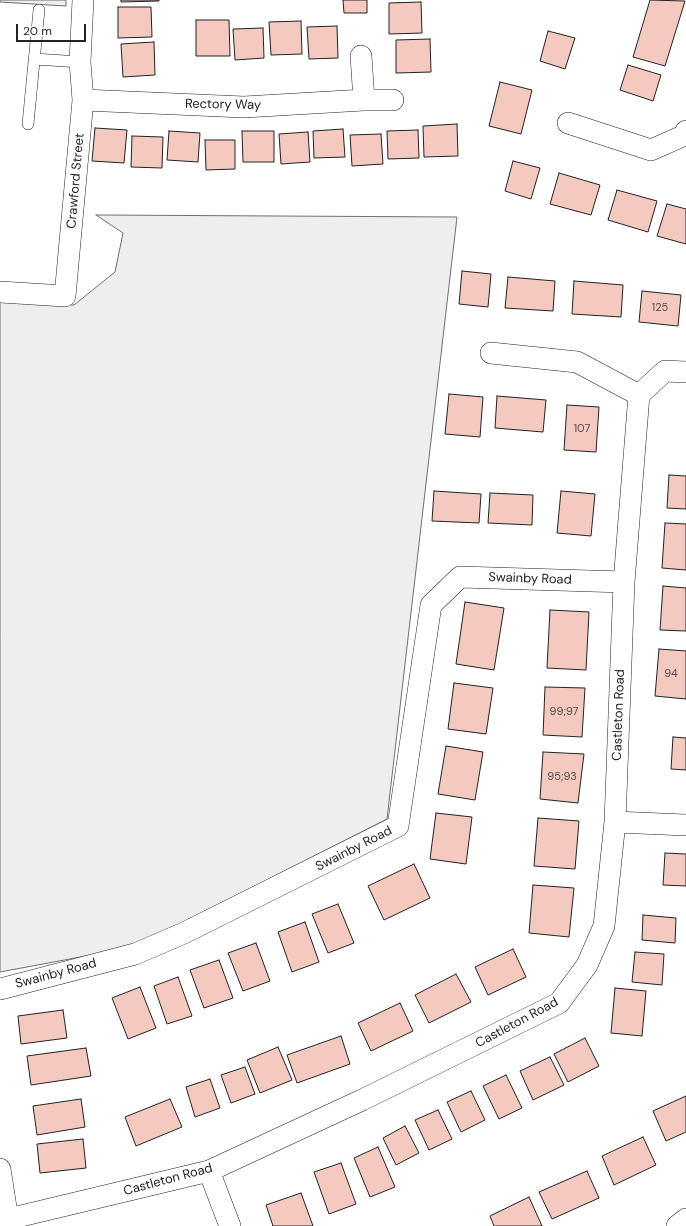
<!DOCTYPE html>
<html>
<head>
<meta charset="utf-8">
<style>
	body { margin:0 }
	#map { position:relative; width:686px; height:1226px; overflow:hidden; background:#fff; font-family:"DM Sans",sans-serif }
	canvas { display:block }
	.scale { position:absolute; left:16px; top:24px; width:70px; height:18px; box-sizing:border-box; border:2px solid #222; border-top:0; padding-left:5px; font-size:12px; line-height:14px; white-space:nowrap; color:#222; -webkit-text-stroke:3px #fff; paint-order:stroke }
</style>
</head>
<body>
<div id="map">
<canvas width="686" height="1226"></canvas>
<div class="scale">20 m</div>
</div>
<script>
const context = document.querySelector('canvas').getContext('2d');
context.lineJoin = 'round';
function fillPath(path, color) {
  context.fillStyle = color;
  context.fill(path, 'evenodd');
}
function toPath(rows) {
  const path = new Path2D();
  for (const r of rows) {
    path.moveTo(r[0], r[1]);
    for (let i = 2; i < r.length; i += 2) path.lineTo(r[i], r[i + 1]);
  }
  return path;
}
function trace(path, color, width, dash) {
  context.strokeStyle = color;
  context.lineWidth = width;
  context.lineCap = dash ? 'butt' : 'round';
  context.setLineDash(dash || []);
  context.stroke(path);
}
function drawText(font, color, halo, rows, align = 'center') {
  context.font = font + ' "DM Sans",sans-serif';
  context.lineWidth = 3;
  context.setLineDash([]);
  context.textBaseline = 'middle';
  context.strokeStyle = halo;
  context.fillStyle = color;
  for (const [text, x, y, turn = 0] of rows) {
    context.save();
    context.translate(x, y);
    context.rotate((+turn || 0) * Math.PI / 180);
    context.textAlign = isNaN(turn) ? turn : align;
    if (halo) context.strokeText(text, 0, 0);
    context.fillText(text, 0, 0);
    context.restore();
  }
}
const green = toPath([
	[0,0,66,0,66,6,0,2,0,0],
	[96,215,457,217,387,819,134,947,0,972,0,301,74,305,115,272,123,233,96,215]
]);
const building = toPath([
	[121,0,159,0,159,1,121,2,121,0],
	[343,0,367,0,367,13,344,13,343,0],
	[650,0,685,1,665,66,633,57,650,0],
	[421,2,422,33,389,34,389,3,421,2],
	[118,7,151,7,152,37,118,38,118,7],
	[196,20,229,20,230,56,196,56,196,20],
	[301,21,302,54,271,55,269,22,301,21],
	[337,26,338,58,309,59,307,27,337,26],
	[263,28,264,58,235,60,233,29,263,28],
	[548,31,575,38,565,69,540,61,548,31],
	[430,39,431,72,396,73,396,40,430,39],
	[154,42,155,75,123,77,121,44,154,42],
	[628,65,661,75,653,101,620,90,628,65],
	[500,82,532,90,521,134,489,126,500,82],
	[457,124,458,156,424,157,423,126,457,124],
	[95,128,127,130,124,163,92,161,95,128],
	[343,129,345,157,314,158,313,131,343,129],
	[418,130,419,158,388,159,387,131,418,130],
	[169,131,200,133,198,162,167,160,169,131],
	[242,131,274,131,274,162,243,162,242,131],
	[308,132,310,162,281,164,279,134,308,132],
	[381,134,383,164,352,166,350,135,381,134],
	[132,136,163,137,162,168,131,167,132,136],
	[205,140,235,140,235,169,206,170,205,140],
	[513,161,540,168,531,199,505,191,513,161],
	[559,173,600,185,591,215,550,204,559,173],
	[617,190,657,201,648,232,608,220,617,190],
	[667,204,686,209,686,244,657,236,667,204],
	[462,271,491,274,488,307,459,304,462,271],
	[508,277,555,281,553,311,505,308,508,277],
	[574,281,623,285,621,317,572,314,574,281],
	[642,291,681,295,678,326,639,322,642,291],
	[449,394,483,397,480,437,445,434,449,394],
	[497,396,546,400,543,432,495,428,497,396],
	[567,405,599,407,596,452,564,450,567,405],
	[669,475,686,476,686,509,667,508,669,475],
	[434,491,481,494,479,523,432,521,434,491],
	[561,491,595,494,591,536,557,533,561,491],
	[490,493,533,495,532,525,488,523,490,493],
	[665,523,686,524,686,570,662,568,665,523],
	[663,586,686,588,686,631,660,630,663,586],
	[465,602,504,608,494,670,456,664,465,602],
	[550,610,589,612,586,670,547,668,550,610],
	[659,649,686,651,686,699,655,696,659,649],
	[454,683,493,688,486,734,448,729,454,683],
	[545,687,585,688,582,737,543,735,545,687],
	[673,737,686,738,686,770,671,769,673,737],
	[446,746,483,752,475,800,438,794,446,746],
	[543,752,584,754,578,803,540,799,543,752],
	[436,813,472,817,466,864,430,859,436,813],
	[538,818,579,821,575,869,534,866,538,818],
	[665,853,686,854,686,886,663,885,665,853],
	[414,864,430,898,384,920,368,886,414,864],
	[533,885,574,888,569,937,529,933,533,885],
	[338,904,354,943,328,953,312,914,338,904],
	[643,915,676,918,675,943,642,940,643,915],
	[305,922,319,962,292,972,278,932,305,922],
	[256,943,270,981,243,991,228,953,256,943],
	[513,949,526,977,488,995,475,967,513,949],
	[635,952,664,954,662,985,632,982,635,952],
	[219,960,233,998,204,1008,190,970,219,960],
	[456,974,471,1002,429,1023,415,995,456,974],
	[178,977,192,1016,167,1024,154,986,178,977],
	[140,987,156,1028,128,1039,112,998,140,987],
	[615,988,646,991,642,1036,611,1033,615,988],
	[400,1003,413,1031,371,1051,358,1023,400,1003],
	[63,1010,67,1038,21,1044,18,1016,63,1010],
	[341,1036,350,1064,297,1083,287,1055,341,1036],
	[585,1038,599,1066,568,1082,554,1054,585,1038],
	[278,1047,292,1080,260,1093,247,1060,278,1047],
	[86,1048,91,1076,31,1085,27,1056,86,1048],
	[550,1057,564,1085,533,1100,520,1071,550,1057],
	[245,1067,255,1094,231,1103,221,1075,245,1067],
	[506,1075,522,1108,499,1119,483,1086,506,1075],
	[210,1079,220,1108,195,1117,186,1087,210,1079],
	[471,1091,485,1120,461,1132,447,1102,471,1091],
	[686,1096,686,1132,666,1141,653,1111,686,1096],
	[81,1099,85,1127,37,1135,33,1106,81,1099],
	[170,1099,182,1127,136,1146,125,1117,170,1099],
	[438,1110,452,1139,429,1150,415,1120,438,1110],
	[405,1126,419,1153,396,1165,383,1138,405,1126],
	[643,1137,656,1165,614,1185,602,1156,643,1137],
	[83,1139,86,1168,40,1173,37,1144,83,1139],
	[378,1147,395,1187,370,1197,354,1158,378,1147],
	[341,1163,356,1204,329,1214,314,1172,341,1163],
	[587,1171,599,1198,552,1219,539,1192,587,1171],
	[301,1193,313,1226,273,1226,266,1205,301,1193],
	[529,1197,542,1226,494,1226,490,1216,529,1197]
]);
const lane = toPath([
	[35,59,80,62],
	[28,124,39,10]
]);
const street = toPath([
	[83,100,244,107,364,100,361,56],
	[364,100,393,100],
	[568,123,651,150,685,135,686,131],
	[0,292,65,296,83,100,80,62,83,0],
	[491,353,577,362,639,395],
	[615,822,686,825],
	[0,989,135,954,184,933,398,826,431,605,460,577,624,582],
	[0,1169,8,1220],
	[209,1171,230,1226],
	[0,1221,209,1171,362,1100,559,1003,587,965,604,926,615,822,624,582,639,395,665,371,686,372],
	[677,1226,686,1219]
]);
const numberNames = [
	["125",660,308],
	["107",582,429],
	["94",671,674],
	["99;97",564,712],
	["95;93",562,777]
];
const streetNames = [
	["Rectory Way",223,105,1],
	["Crawford Street",76,181,-85],
	["Swainby Road",530,579,2],
	["Castleton Road",619,715,-88],
	["Swainby Road",354,849,-27],
	["Swainby Road",56,974,-15],
	["Castleton Road",517,1023,-28],
	["Castleton Road",168,1180,-15]
];
fillPath(green, '#eee');
trace(green, '#6f6f6f', 1);
fillPath(building, '#f3c9c0');
trace(building, '#222', 1);
trace(lane, '#222', 12);
trace(street, '#222', 22);
trace(lane, '#fff', 11);
trace(street, '#fff', 21);
drawText('11px', '#564c4a', null, numberNames);
drawText('13px', '#222', '#fff', streetNames);
</script>
</body>
</html>
